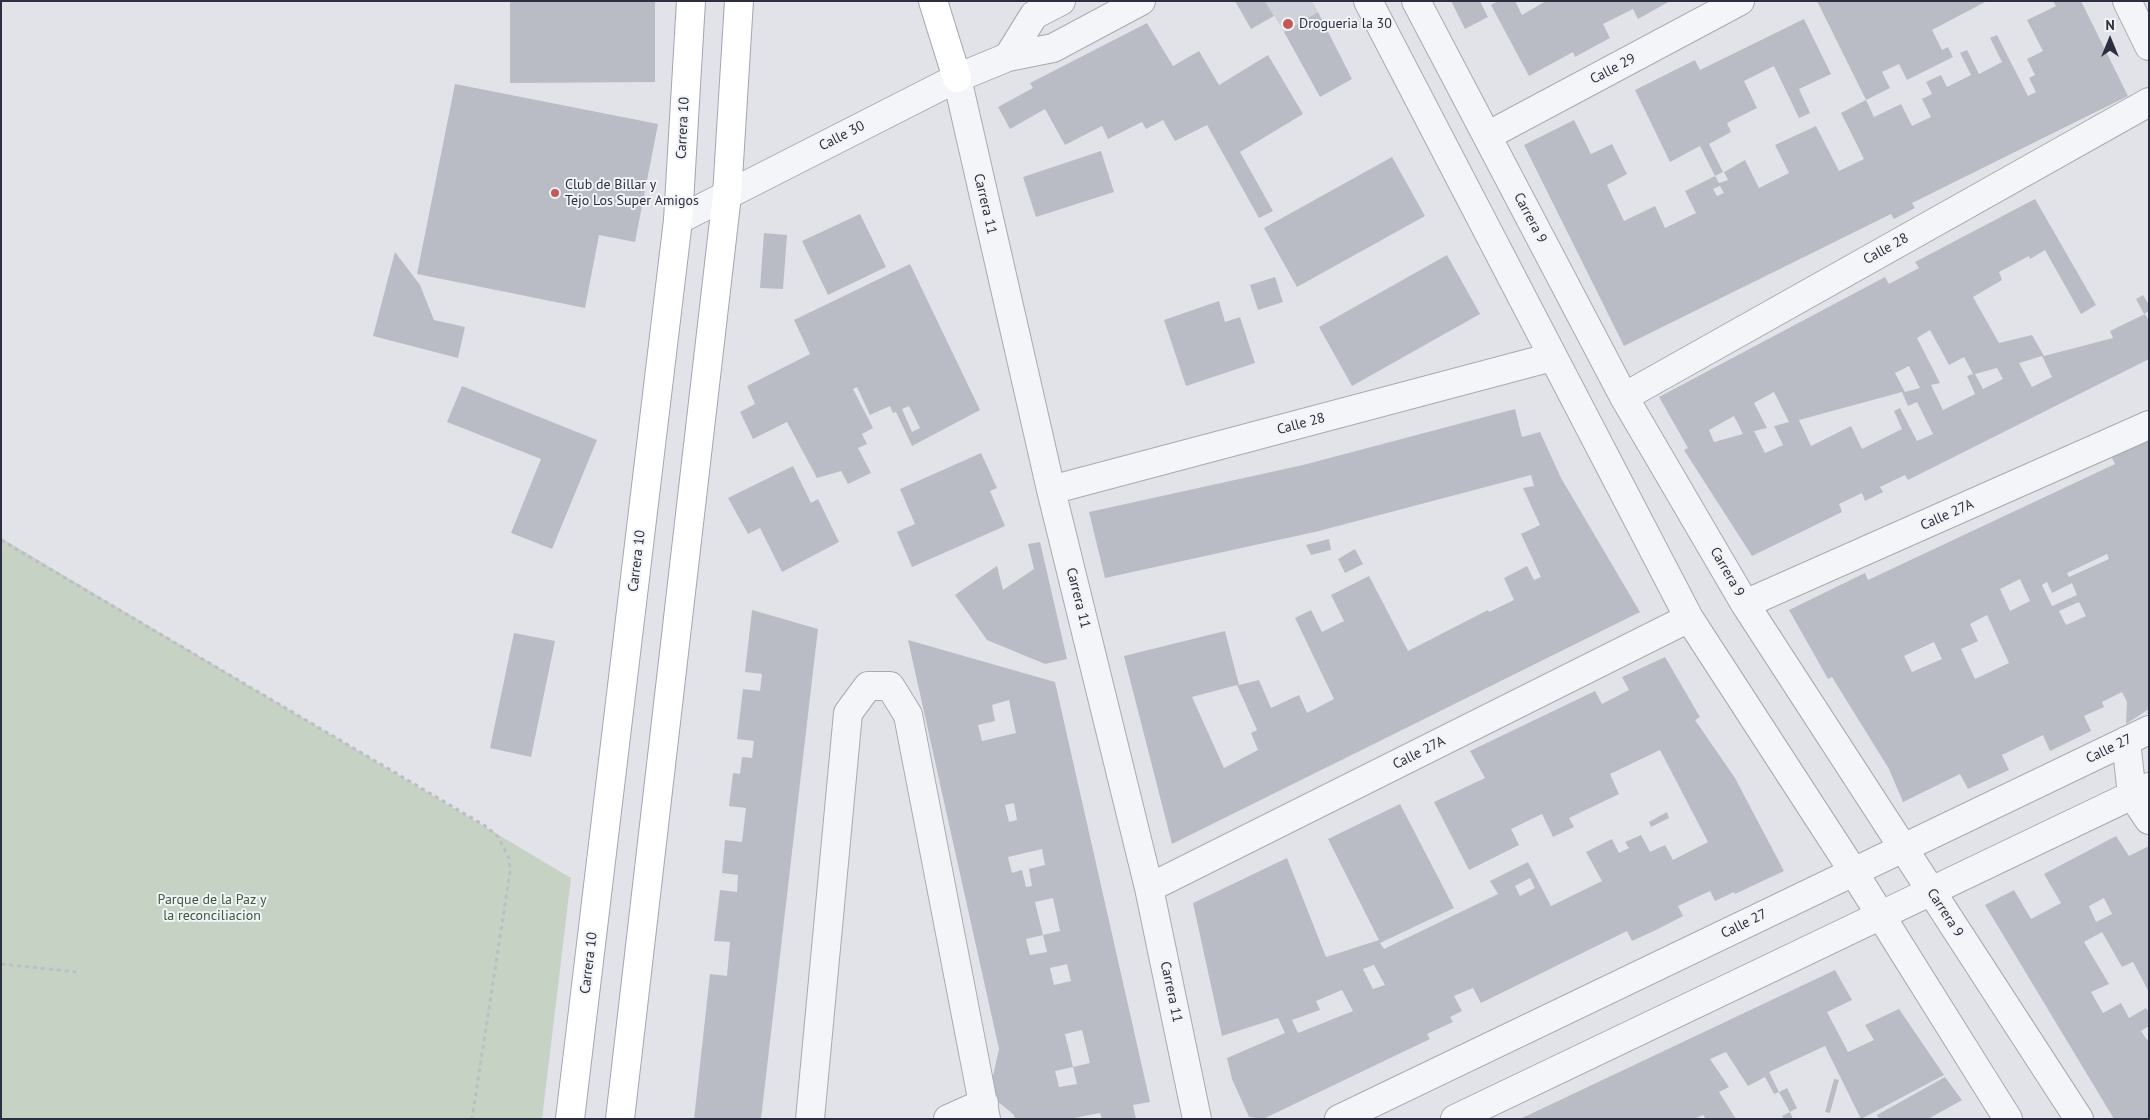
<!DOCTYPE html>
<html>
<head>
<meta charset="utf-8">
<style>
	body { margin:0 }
	#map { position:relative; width:2150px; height:1120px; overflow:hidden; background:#e2e3e9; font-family:"PT Sans",sans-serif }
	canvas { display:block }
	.frame { position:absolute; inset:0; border:2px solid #2c2f3f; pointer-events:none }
	.north { position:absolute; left:2085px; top:15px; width:50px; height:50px; -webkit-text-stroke:4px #f1f3f7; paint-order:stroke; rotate:0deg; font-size:14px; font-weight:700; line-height:20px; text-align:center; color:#2c2f3f }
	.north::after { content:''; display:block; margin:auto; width:18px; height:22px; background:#2c2f3f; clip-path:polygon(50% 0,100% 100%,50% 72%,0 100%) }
</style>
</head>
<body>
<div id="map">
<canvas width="2150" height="1120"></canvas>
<div class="frame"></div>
<div class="north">N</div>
</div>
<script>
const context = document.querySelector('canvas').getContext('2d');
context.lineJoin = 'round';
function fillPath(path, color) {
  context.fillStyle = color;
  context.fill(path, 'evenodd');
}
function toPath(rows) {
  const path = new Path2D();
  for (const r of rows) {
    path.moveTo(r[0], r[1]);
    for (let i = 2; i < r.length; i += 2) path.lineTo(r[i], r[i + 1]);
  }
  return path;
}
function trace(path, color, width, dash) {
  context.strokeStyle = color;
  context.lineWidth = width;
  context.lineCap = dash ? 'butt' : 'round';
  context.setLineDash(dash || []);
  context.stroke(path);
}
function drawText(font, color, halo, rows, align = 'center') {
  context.font = font + ' "PT Sans",sans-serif';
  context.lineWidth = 4;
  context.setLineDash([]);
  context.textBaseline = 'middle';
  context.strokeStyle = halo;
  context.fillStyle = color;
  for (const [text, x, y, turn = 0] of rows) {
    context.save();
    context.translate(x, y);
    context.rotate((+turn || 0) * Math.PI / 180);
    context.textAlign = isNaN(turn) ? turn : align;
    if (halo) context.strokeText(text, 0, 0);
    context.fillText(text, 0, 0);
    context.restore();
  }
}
const built = toPath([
	[1265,1,1312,1,1318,12,1284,32]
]);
const green = toPath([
	[1,538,571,878,542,1119,1,1119]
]);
const building = toPath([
	[510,1,655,1,655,82,510,83],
	[1235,1,1265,1,1274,16,1251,29],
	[1451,1,1480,1,1488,17,1465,29],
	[1498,1,1515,1,1522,15,1546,1,1670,1,1638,19,1633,9,1603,24,1610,38,1575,57,1573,52,1529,76,1491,5],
	[1817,1,1987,1,1932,30,1942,50,1948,47,1953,57,1907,80,1899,64,1882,72,1890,88,1866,100],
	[2053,1,2081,1,2128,96,1912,203,1915,208,1894,219,1891,214,1624,346,1524,145,1574,120,1591,154,1612,144,1627,174,1607,185,1624,221,1655,206,1665,228,1696,213,1685,191,1715,176,1719,183,1728,180,1724,172,1745,160,1759,188,1789,173,1775,145,1816,126,1839,171,1864,159,1841,113,1866,100,1874,117,1901,104,1912,126,1931,117,1922,99,1932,94,1926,82,1941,75,1947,87,1971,75,1960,53,1967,50,1979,74,2002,62,1990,38,1997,35,2028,96,2036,92,2029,78,2035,75,2027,59,2043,51,2027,20,2056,6],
	[1720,186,1724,193,1717,196,1713,189],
	[1318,12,1352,79,1320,97,1284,32],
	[1804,19,1831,74,1799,89,1810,113,1799,118,1774,66,1744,81,1757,108,1727,123,1731,132,1709,144,1723,172,1715,176,1700,146,1670,162,1635,90,1695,60,1700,70],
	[1147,23,1173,66,1199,51,1219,85,1268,55,1303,114,1240,152,1273,211,1259,218,1207,125,1175,141,1163,120,1146,129,1142,122,1108,139,1102,126,1065,145,1045,109,1010,129,998,107,1033,88,1030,83],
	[455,84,658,124,635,242,599,235,585,308,417,274],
	[1101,151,1114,192,1036,217,1023,177],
	[1392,157,1425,216,1297,287,1264,228],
	[2035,199,2096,305,2081,314,2045,250,2030,259,2029,256,1999,272,2002,280,1973,297,1999,343,2032,335,2044,356,2113,338,2110,331,2145,314,2149,321,2149,359,1908,480,1905,475,1880,487,1883,492,1865,501,1862,493,1839,504,1842,512,1752,556,1684,450,1688,448,1659,397,1885,277,1889,284,1919,268,1915,262],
	[1930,330,1949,365,1964,357,1973,374,1967,376,1975,394,1943,410,1931,385,1940,383,1917,338],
	[2042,356,2052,377,2032,387,2019,363],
	[1909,366,1920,388,1905,392,1895,373],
	[1997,368,2003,379,1983,389,1975,374],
	[1774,392,1789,422,1774,426,1783,445,1765,453,1754,431,1767,428,1754,403],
	[1902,392,1908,406,1917,402,1933,434,1917,441,1900,408,1894,411,1902,429,1862,449,1851,426,1811,446,1799,420],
	[1734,416,1743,434,1714,442,1709,430],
	[860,214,886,267,828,295,802,241],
	[764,233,787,235,783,289,760,288],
	[395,252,420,285,434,320,465,327,458,358,373,336],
	[1447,255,1480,314,1352,386,1319,327],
	[910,264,980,410,912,446,896,412,893,413,890,406,870,415,857,387,853,389,873,428,862,434,867,444,858,448,871,473,848,484,841,471,817,478,787,422,753,439,740,412,755,404,747,386,810,354,794,320],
	[909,406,920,428,912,432,902,409],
	[1275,277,1283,302,1258,310,1250,285],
	[2143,295,2149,305,2149,311,2144,314,2136,299],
	[1219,301,1225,322,1240,317,1255,363,1186,386,1164,320],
	[462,386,597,440,552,549,511,533,541,459,447,422],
	[1515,409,1522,437,1540,432,1561,478,1640,612,1172,844,1124,656,1225,631,1239,685,1259,680,1271,708,1299,695,1307,713,1334,699,1295,618,1311,610,1322,632,1344,621,1331,595,1369,576,1408,651,1488,610,1489,612,1514,600,1504,578,1527,566,1534,580,1541,577,1521,534,1540,525,1523,488,1534,486,1531,475,1319,531,1105,578,1089,512,1303,465],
	[1237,685,1257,730,1251,733,1258,750,1224,768,1192,697],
	[2149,436,2149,709,2126,724,2127,702,2122,692,2102,702,2104,707,2084,716,2091,731,2050,751,2043,735,2002,755,2009,770,1968,789,1960,774,1903,802,1889,769,1832,677,1828,679,1789,610,1865,573,1868,580,2115,464,2110,454],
	[2107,554,2109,559,2069,577,2067,573],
	[2020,579,2030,601,2010,611,2000,589],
	[2047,582,2052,593,2072,583,2077,595,2052,606,2042,585],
	[2079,602,2086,616,2066,625,2059,611],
	[1987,615,2009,663,1975,679,1961,649,1978,641,1970,624],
	[1934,642,1942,659,1912,672,1904,656],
	[981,453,997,488,990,491,1005,526,912,567,897,532,915,524,900,489],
	[793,466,811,503,818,499,839,542,782,572,760,528,748,534,728,498],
	[1329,539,1331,550,1311,555,1306,545],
	[1040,542,1067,659,1045,664,987,640,955,595,997,566,1003,590,1034,569,1028,544],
	[1355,549,1363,564,1345,573,1338,559],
	[752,610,818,629,814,663,761,1119,694,1119,710,974,727,976,730,942,714,941,720,890,737,892,738,875,722,873,725,840,742,842,746,808,729,806,733,773,740,774,742,757,752,758,754,741,737,739,743,689,760,691,762,674,745,672],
	[514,633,555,641,531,757,490,748],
	[908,640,1055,682,1150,1102,1133,1105,1136,1119,1102,1119,1100,1113,1069,1119,1015,1119,1014,1115,989,1094,999,1049],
	[1009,700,1016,733,982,741,978,725,995,721,992,705],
	[1014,803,1017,820,1009,822,1005,805],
	[1042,849,1045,865,1029,869,1032,886,1026,887,1022,870,1012,873,1008,857],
	[1053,898,1060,931,1043,935,1047,952,1030,955,1026,939,1043,935,1035,902],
	[1067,964,1071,981,1054,985,1050,968],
	[1082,1030,1090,1063,1073,1067,1077,1084,1059,1087,1055,1071,1073,1067,1065,1034],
	[1665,657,1700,717,1695,720,1735,778,1784,871,1735,894,1734,892,1715,901,1710,891,1678,906,1683,916,1658,929,1632,941,1627,931,1481,1003,1473,988,1454,996,1462,1011,1450,1017,1453,1022,1427,1034,1430,1039,1263,1119,1249,1117,1232,1079,1227,1058,1285,1033,1278,1018,1222,1036,1193,903,1287,858,1326,957,1379,940,1328,839,1400,804,1454,908,1380,943,1384,949,1498,894,1490,881,1528,862,1551,906,1602,881,1586,852,1612,839,1619,853,1629,848,1625,842,1641,835,1650,852,1665,845,1673,860,1708,842,1660,750,1610,774,1619,794,1569,818,1574,827,1553,837,1542,814,1511,829,1519,845,1469,870,1434,802,1485,778,1470,751,1595,691,1602,704,1629,690,1622,677],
	[1530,878,1535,888,1520,896,1515,886],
	[1374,965,1385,985,1373,989,1363,969],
	[1342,990,1353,1011,1298,1033,1292,1020,1320,1010,1316,1001],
	[1667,812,1669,818,1651,827,1649,822],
	[2116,836,2129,856,2149,846,2149,992,2133,962,2122,967,2102,932,2084,942,2109,984,2091,992,2103,1013,2121,1003,2129,1018,2146,1008,2149,1013,2149,1026,2141,1031,2147,1040,2149,1039,2149,1119,2114,1119,1985,905,2014,890,2031,919,2061,903,2044,874],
	[2104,898,2112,914,2096,922,2089,906],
	[1835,970,1852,1000,1827,1012,1848,1052,1874,1040,1865,1025,1899,1009,1944,1075,1861,1119,1825,1046,1769,1072,1779,1092,1774,1094,1765,1077,1748,1086,1726,1052,1710,1059,1729,1087,1719,1092,1736,1119,1706,1119,1703,1115,1694,1119,1520,1119],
	[1945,1077,1962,1100,1928,1119,1879,1119,1877,1115],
	[1834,1079,1839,1080,1830,1113,1825,1112],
	[1787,1088,1797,1108,1790,1112,1779,1092],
	[1790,1112,1793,1119,1784,1119,1782,1116]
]);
const path = toPath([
	[1,540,487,827,498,837,509,858,510,872,472,1119],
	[1,964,77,972]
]);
const minor = toPath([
	[1368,1,1689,618,1853,871,2008,1119],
	[1416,1,1624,397,1745,604,2079,1119],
	[2127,1,2149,46],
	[1008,57,1034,15,1061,1],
	[957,78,1051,490,1149,888,1197,1119],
	[1487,136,1740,1],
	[678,220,957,78,1008,57,1053,48,1141,1],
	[1624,397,2149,102],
	[1051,490,1552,357],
	[1745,604,2149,425],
	[2126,741,2132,795,2149,820],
	[1149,888,1689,618],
	[810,1119,848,713,868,686,890,686,908,715,986,1119],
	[948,1119,984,1103],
	[1339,1119,2149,730],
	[1455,1119,2149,787]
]);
const major = toPath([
	[933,1,957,78],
	[570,1119,678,220,691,1],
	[620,1119,727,195,739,1]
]);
const markers = [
	[1288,24,6,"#c15954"],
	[555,193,5,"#c15954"]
];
const poiNames = [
	["Drogueria la 30",1299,24],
	["Club de Billar y",565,185],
	["Tejo Los Super Amigos",565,201]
];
const streetNames = [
	["Calle 29",1613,69,-28],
	["Carrera 10",683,128,-87],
	["Calle 30",842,136,-27],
	["Carrera 11",985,204,77],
	["Carrera 9",1530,218,62],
	["Calle 28",1886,249,-29],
	["Calle 28",1301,424,-15],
	["Calle 27A",1947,515,-24],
	["Carrera 10",637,561,-83],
	["Carrera 9",1727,572,60],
	["Carrera 11",1078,598,76],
	["Calle 27",2109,749,-26],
	["Calle 27A",1419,753,-27],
	["Carrera 9",1945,913,57],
	["Calle 27",1744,924,-26],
	["Carrera 10",589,963,-83],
	["Carrera 11",1171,992,78]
];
const parkNames = [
	["Parque de la Paz y",212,900],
	["la reconciliacion",212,916]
];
fillPath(built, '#d0d2db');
fillPath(green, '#c5d2c4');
fillPath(building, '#babcc5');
trace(minor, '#a8a9b3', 30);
trace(major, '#a2a6b4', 30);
trace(path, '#bcbec4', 3, [4, 4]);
trace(minor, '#f4f5f8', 28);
trace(major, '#fff', 28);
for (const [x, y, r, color] of markers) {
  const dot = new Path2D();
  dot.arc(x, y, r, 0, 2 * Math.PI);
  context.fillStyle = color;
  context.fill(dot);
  trace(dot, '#f1f3f7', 2);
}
drawText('14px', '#2c2f3f', '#f1f3f7', poiNames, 'left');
drawText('14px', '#2c2f3f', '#f1f3f7', streetNames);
drawText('14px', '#3a5a3b', '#f1f3f7', parkNames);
</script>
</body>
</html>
